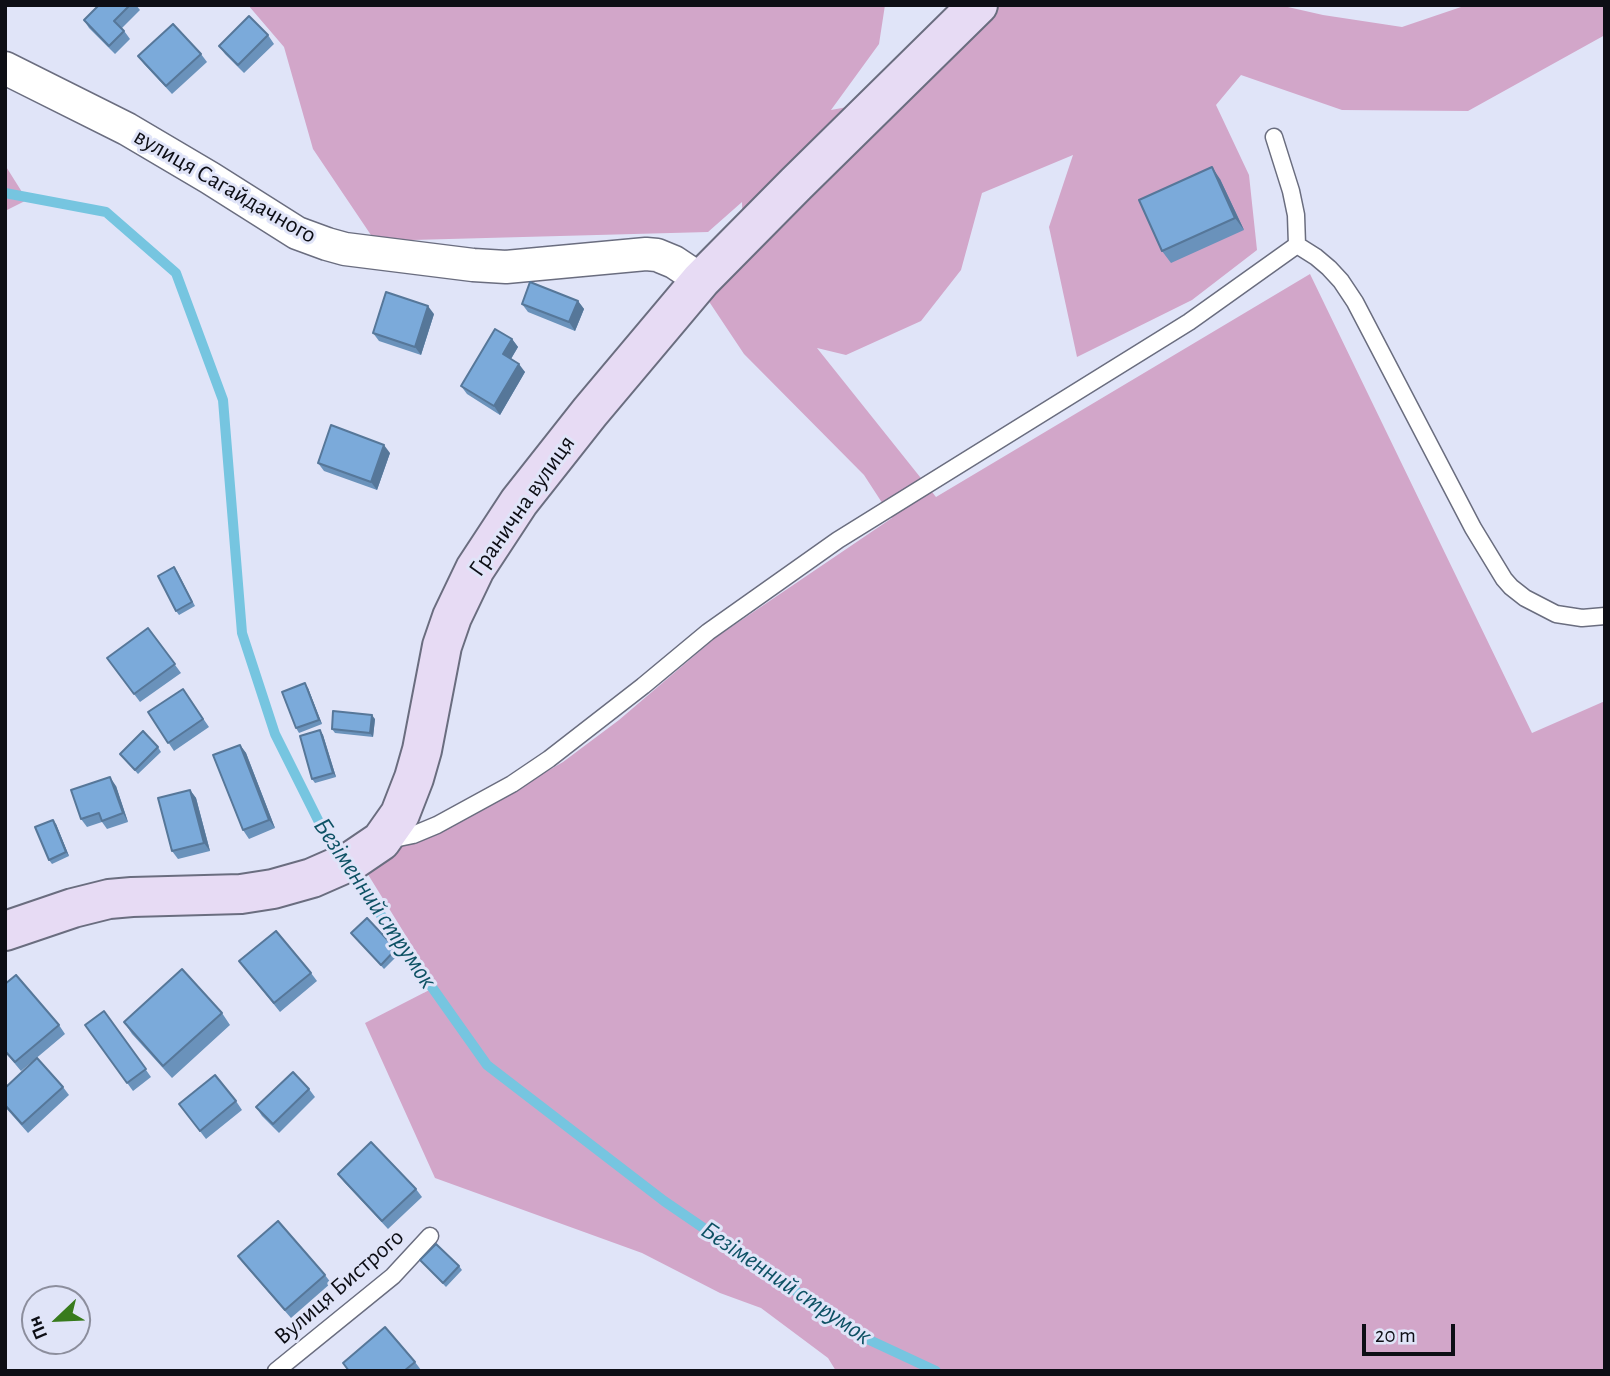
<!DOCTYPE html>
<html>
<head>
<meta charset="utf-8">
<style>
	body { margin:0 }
	#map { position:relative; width:1610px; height:1376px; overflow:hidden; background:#e0e4f8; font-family:"Alegreya Sans",sans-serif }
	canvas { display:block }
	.frame { position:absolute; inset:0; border:7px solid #0d0e15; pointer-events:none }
	.north { position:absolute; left:21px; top:1285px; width:70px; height:70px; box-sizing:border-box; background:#e0e4f8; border:2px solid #8c8e9d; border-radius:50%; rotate:247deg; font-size:19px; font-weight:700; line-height:28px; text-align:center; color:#0d0e15 }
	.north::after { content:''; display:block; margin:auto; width:24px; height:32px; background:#387b1d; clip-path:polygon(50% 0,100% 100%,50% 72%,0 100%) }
	.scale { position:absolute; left:1362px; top:1324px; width:93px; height:32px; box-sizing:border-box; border:4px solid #0d0e15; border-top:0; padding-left:9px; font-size:21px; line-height:24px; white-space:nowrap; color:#0d0e15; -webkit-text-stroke:5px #e0e4f8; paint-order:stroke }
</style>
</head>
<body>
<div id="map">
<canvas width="1610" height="1376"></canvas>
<div class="frame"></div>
<div class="north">Пн</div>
<div class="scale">20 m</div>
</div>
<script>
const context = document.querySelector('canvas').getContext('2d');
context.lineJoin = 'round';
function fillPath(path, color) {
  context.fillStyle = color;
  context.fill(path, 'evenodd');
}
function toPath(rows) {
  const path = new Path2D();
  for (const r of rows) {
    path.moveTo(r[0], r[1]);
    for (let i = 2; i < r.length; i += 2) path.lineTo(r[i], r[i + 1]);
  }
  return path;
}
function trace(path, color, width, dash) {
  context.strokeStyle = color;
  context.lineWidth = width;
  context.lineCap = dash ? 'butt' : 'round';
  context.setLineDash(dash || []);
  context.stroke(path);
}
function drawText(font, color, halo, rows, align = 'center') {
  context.font = font + ' "Alegreya Sans",sans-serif';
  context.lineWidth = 6;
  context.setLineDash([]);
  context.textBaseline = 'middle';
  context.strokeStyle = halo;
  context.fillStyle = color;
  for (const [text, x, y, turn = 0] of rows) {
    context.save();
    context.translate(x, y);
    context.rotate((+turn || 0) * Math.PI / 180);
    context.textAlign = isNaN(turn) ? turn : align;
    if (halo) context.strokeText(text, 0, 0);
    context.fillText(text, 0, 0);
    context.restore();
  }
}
const green = toPath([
	[248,5,885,5,879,44,831,110,902,97,999,5,1279,5,1323,15,1402,27,1467,5,1605,5,1605,35,1468,111,1342,110,1241,75,1216,105,1249,175,1257,250,1192,300,1077,357,1049,227,1073,155,982,193,961,270,921,321,846,355,817,348,936,497,1310,274,1532,733,1605,701,1605,1371,836,1371,828,1358,761,1308,720,1293,642,1253,435,1178,365,1023,437,986,364,868,389,848,450,827,563,762,619,720,715,638,892,518,864,475,744,354,706,297,744,266,742,202,708,232,375,241,313,149,284,47],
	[5,165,27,200,5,211]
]);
const stream = toPath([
	[5,193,106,212,176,273,223,400,242,633,275,734,329,842,340,858],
	[349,870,487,1065,664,1201,863,1337,936,1371]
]);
const lane = toPath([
	[1274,137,1291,191,1296,215,1297,245],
	[1297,245,1316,257,1329,268,1341,281,1355,302,1473,528,1504,579,1511,587,1525,598,1556,614,1582,618,1605,616],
	[389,840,413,835,437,825,512,784,549,759,643,686,708,632,838,540,1189,322,1297,245],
	[276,1371,393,1276,430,1236]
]);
const street = toPath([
	[5,68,127,129,210,178,297,233,327,244,345,249,473,265,506,267,646,254,657,255,674,262,701,280]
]);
const secondary = toPath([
	[5,931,73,908,109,899,132,897,241,894,273,889,312,878,353,860,381,841,400,814,414,778,422,750,442,646,452,617,475,569,519,502,590,412,701,280,796,184,978,5]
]);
const wall = toPath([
	[99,5,136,5,140,10,122,28,130,39,115,54,89,28,84,20],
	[268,35,274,44,244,73,225,54,219,46],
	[201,54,207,62,172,94,144,64,138,56],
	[1220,179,1244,230,1171,263,1162,251],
	[578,301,584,309,575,331,528,312,522,304],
	[434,314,421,355,379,341,373,333],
	[512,339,518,347,511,359,525,372,500,415,467,394,461,386],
	[390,453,377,490,324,471,318,463],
	[177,571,195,606,179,615,176,611],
	[148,628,181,673,140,702,107,658],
	[308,688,322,724,299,733,296,728],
	[183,689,209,727,174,751,148,712],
	[375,719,373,737,335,733,332,729],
	[320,730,323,735,336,777,315,783,312,779],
	[240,745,246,753,275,828,249,839,243,830],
	[158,747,161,752,138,774,120,754],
	[116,786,128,822,107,829,102,822,87,827,81,819],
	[190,790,196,798,210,851,178,859,172,851],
	[56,824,69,856,52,864,49,860],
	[351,933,396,949,399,954,384,969],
	[239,961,311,973,317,981,280,1012],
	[5,984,59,1025,65,1034,21,1071,5,1052],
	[104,1011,151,1077,133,1091,85,1025],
	[222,1013,230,1025,172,1078,132,1034,124,1022],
	[63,1087,69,1095,28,1133,5,1107,5,1088],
	[309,1089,315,1097,279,1133,262,1116,256,1107],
	[236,1101,242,1110,206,1139,179,1104],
	[338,1174,416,1189,422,1197,388,1229,344,1182],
	[238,1256,325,1275,331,1283,291,1318,244,1264],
	[420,1260,459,1266,462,1270,446,1287],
	[415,1362,421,1370,420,1371,348,1371,343,1363]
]);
const shadedWall = toPath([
	[1212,167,1220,179,1244,230,1235,218],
	[578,301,584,309,575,331,569,322],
	[428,306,434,314,421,355,415,347],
	[512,339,518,347,509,362,503,354],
	[519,364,525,372,500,415,494,406],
	[384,445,390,453,377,490,371,482],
	[305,683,308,688,322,724,319,720],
	[372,715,375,719,373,737,370,733],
	[320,730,323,735,336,777,333,773],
	[240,745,246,753,275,828,269,820],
	[110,777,116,786,128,822,123,813],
	[190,790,196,798,210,851,204,843],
	[53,820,56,824,69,856,66,852]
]);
const building = toPath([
	[99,5,130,5,114,21,124,31,109,46,84,20,99,5],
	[249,16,268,35,238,65,219,46,249,16],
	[173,24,201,54,166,86,138,56,173,24],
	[1212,167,1235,218,1162,251,1139,200,1212,167],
	[530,282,578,301,569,322,522,304,530,282],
	[386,292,428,306,415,347,373,333,386,292],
	[495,329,512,339,503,354,519,364,494,406,461,386,495,329],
	[331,425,384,445,371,482,318,463,331,425],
	[174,567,192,602,176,611,158,576,174,567],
	[148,628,175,664,134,694,107,658,148,628],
	[305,683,319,720,296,728,282,692,305,683],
	[183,689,203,719,168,743,148,712,183,689],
	[333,711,372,715,370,733,332,729,333,711],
	[320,730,333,773,312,779,300,736,320,730],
	[143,731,158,747,135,770,120,754,143,731],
	[240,745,269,820,243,830,213,755,240,745],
	[110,777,123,813,102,821,99,813,81,819,71,790,110,777],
	[190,790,204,843,172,851,158,798,190,790],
	[53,820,66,852,49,860,35,827,53,820],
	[367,918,396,949,381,965,351,933,367,918],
	[276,931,311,973,274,1003,239,961,276,931],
	[182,969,222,1013,163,1066,124,1022,182,969],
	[16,975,59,1025,15,1062,5,1051,5,984,16,975],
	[104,1011,146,1069,127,1083,85,1025,104,1011],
	[37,1058,63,1087,22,1124,5,1105,5,1088,37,1058],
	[293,1072,309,1089,273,1124,256,1107,293,1072],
	[215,1075,236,1101,200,1131,179,1104,215,1075],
	[371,1142,416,1189,382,1221,338,1174,371,1142],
	[278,1221,325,1275,285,1310,238,1256,278,1221],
	[436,1244,459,1266,443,1283,420,1260,436,1244],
	[385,1327,415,1362,404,1371,349,1371,343,1363,385,1327]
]);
const streetNames = [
	["вулиця Сагайдачного",225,186,30],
	["Гранична вулиця",522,506,-55],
	["Вулиця Бистрого",339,1287,-41]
];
const waterNames = [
	["Безіменний струмок",375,903,56],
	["Безіменний струмок",786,1283,34]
];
fillPath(green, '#d2a6c9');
trace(stream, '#76c5e0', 10);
trace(lane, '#6a6d7f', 19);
trace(street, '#6a6d7f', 35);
trace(secondary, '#6a6d7f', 42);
trace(lane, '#fff', 16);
trace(street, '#fff', 32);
trace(secondary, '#e7dbf4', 38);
fillPath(wall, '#6a92bb');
fillPath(shadedWall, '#567799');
fillPath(building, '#7baada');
trace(building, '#567799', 2);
drawText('24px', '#0d0e15', '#e0e4f8', streetNames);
drawText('italic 26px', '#0d5164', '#e0e4f8', waterNames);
</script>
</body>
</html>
